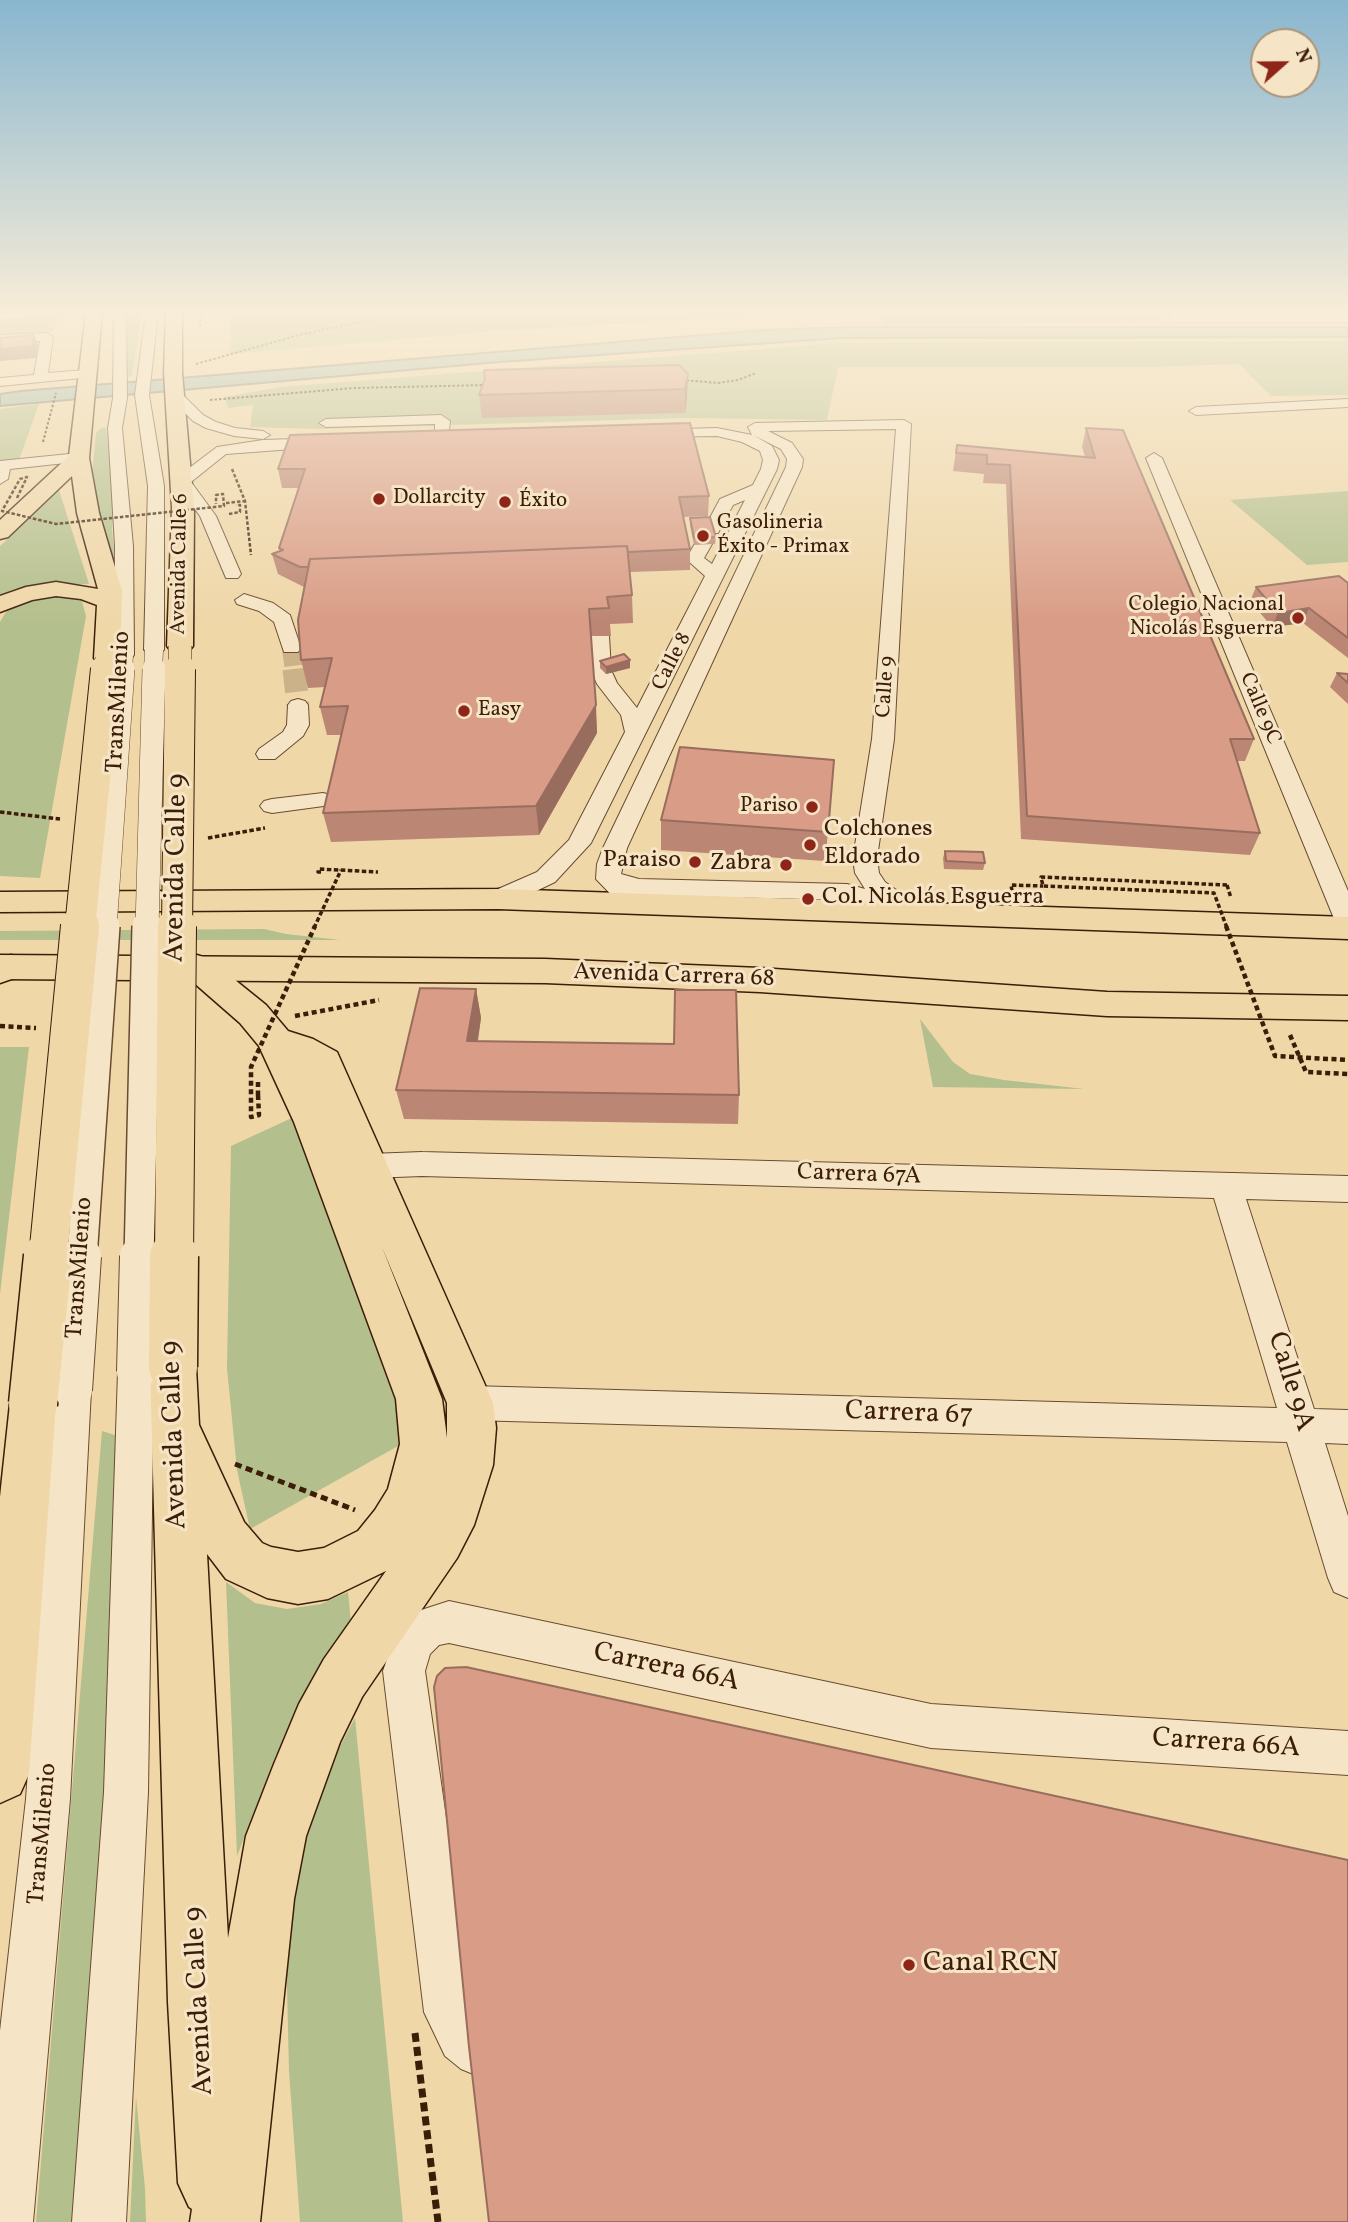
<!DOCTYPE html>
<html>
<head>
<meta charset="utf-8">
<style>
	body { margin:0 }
	#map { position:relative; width:1348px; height:2222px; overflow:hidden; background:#efd7a8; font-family:Vollkorn,serif }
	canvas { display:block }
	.north { position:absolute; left:1250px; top:28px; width:70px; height:70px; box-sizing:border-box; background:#f5e5c6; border:2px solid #ab957a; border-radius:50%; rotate:69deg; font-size:19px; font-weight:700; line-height:28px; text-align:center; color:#3c1d08 }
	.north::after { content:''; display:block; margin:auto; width:24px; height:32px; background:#8f2418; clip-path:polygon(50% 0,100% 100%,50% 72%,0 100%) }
</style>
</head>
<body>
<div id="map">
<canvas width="1348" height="2222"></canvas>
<div class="north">N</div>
</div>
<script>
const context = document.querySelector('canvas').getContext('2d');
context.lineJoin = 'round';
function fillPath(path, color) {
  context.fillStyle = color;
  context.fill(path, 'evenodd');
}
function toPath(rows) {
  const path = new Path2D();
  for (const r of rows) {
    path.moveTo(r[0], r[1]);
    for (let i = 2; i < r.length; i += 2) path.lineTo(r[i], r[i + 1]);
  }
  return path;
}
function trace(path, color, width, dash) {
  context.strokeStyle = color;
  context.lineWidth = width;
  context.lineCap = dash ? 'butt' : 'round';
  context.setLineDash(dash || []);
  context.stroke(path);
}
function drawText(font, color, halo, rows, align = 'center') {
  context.font = font + ' Vollkorn,serif';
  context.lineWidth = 6;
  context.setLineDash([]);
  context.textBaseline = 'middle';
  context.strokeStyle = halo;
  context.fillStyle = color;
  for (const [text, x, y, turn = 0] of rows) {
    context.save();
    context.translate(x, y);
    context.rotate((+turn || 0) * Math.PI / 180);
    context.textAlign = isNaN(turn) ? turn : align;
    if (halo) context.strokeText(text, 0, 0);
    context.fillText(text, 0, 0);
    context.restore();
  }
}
const green = toPath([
	[127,313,142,313,132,376,128,377],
	[231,313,857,313,799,313,499,331,230,354],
	[878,313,1155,313,1161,322,883,325],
	[59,314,53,332,0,337,0,319],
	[1348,341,1348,395,1271,396,1239,364,1152,367,838,367,827,420,685,418,319,429,250,427,253,405,228,408,225,397,280,387,838,343],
	[39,404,19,460,0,460,0,409],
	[101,428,106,428,112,481,112,531,117,575,101,533,91,486,96,433],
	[58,487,89,584,41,585,0,598,0,546,35,513],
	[1348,491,1348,562,1307,565,1230,500],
	[75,595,82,601,86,616,40,878,0,876,0,622,9,607,40,596],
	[264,929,286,934,340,940,0,940,0,931],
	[920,1019,953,1062,970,1074,1004,1080,1084,1089,933,1087],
	[0,1047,29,1047,0,1294],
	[294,1117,403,1410,407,1441,250,1529,237,1470,227,1368,231,1146],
	[102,1431,124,1438,111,1716,72,2222,36,2222],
	[226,1582,255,1603,287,1609,321,1604,348,1592,352,1633,276,1755,237,1856],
	[355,1718,403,2222,300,2222,289,2071,286,1945,304,1830,326,1773],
	[136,2097,145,2189,146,2222,130,2222]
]);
const water = toPath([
	[848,327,1348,327,1348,337,842,338,500,362,0,406,0,394,21,391,764,330,848,327]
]);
const minorTunnelFar1 = toPath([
	[291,648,294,671]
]);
const minorTunnel = toPath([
	[294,669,298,705]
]);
const pathFar5 = toPath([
	[46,316,72,314],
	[200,326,202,313],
	[196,364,299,335,402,313],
	[682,380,718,383,738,380,756,373],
	[210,400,354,388,487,385],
	[43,442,56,393]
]);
const pathFar4 = toPath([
	[232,469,245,501,251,555],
	[226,503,245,501],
	[229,514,240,512,240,505,236,505]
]);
const pathFar3 = toPath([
	[0,812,60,819],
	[208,838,265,828],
	[321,872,318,872,319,869,378,872],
	[1227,885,1231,898],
	[1012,891,1011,885,1043,886]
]);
const pathFar2 = toPath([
	[295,1016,379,1000],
	[0,1026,36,1028],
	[1290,1035,1306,1072,1348,1074],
	[258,1082,258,1095]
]);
const pathFar1 = toPath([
	[235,1464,355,1510]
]);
const path = toPath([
	[415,2033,438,2222]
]);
const minor = toPath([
	[114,313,126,313,127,398,122,428,133,546,134,655,131,659,124,661,117,659,114,655,115,546,108,428,113,398,114,313],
	[146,313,158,313,149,395,164,486,164,650,154,656,144,650,148,486,135,395,146,313],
	[1167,313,1348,314,1348,322,1176,322,1172,321,1167,313],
	[47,333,53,337,48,373,86,370,93,374,91,377,0,386,0,378,34,375,40,341,0,343,0,335,47,333],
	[174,390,179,391,203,415,216,422,235,428,263,431,270,435,263,439,234,436,206,428,193,421,169,397,169,391,174,390],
	[1348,399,1348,407,1196,415,1189,411,1196,407,1348,399],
	[441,415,450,421,449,431,442,435,435,431,435,424,326,427,319,423,326,419,441,415],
	[904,420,911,424,894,739,877,858,879,873,885,882,902,894,938,909,942,915,938,921,929,923,920,921,884,906,875,898,877,902,871,913,848,919,839,917,835,911,839,905,851,902,846,900,640,895,647,903,643,909,634,911,625,909,596,879,597,864,603,848,786,467,787,459,781,449,753,435,772,446,779,460,777,469,591,843,555,882,507,905,498,907,489,905,485,899,489,893,537,872,569,840,625,732,621,715,597,684,591,670,589,636,599,630,609,636,611,670,617,683,637,708,705,576,686,559,697,540,703,539,712,544,704,558,712,564,745,500,733,505,718,533,706,533,704,529,720,499,753,485,761,469,763,460,760,451,742,442,717,436,651,437,644,433,646,430,717,428,752,435,748,427,755,423,904,420],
	[896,429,872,739,853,858,855,873,865,889,847,884,639,879,621,874,627,848,802,467,803,459,792,443,768,431,896,429],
	[328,438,336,443,333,446,226,454,191,482,216,516,241,574,238,578,226,578,200,516,174,481,176,478,217,447,263,440,328,438],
	[79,453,87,458,84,461,10,469,8,479,0,484,0,461,79,453],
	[1154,453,1162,458,1348,891,1348,929,1339,927,1335,921,1146,458,1154,453],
	[244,594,273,603,290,615,301,648,298,652,284,652,274,622,259,611,237,604,235,600,244,594],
	[298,699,305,701,308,705,309,725,303,736,275,759,259,759,256,754,259,749,283,732,287,725,288,705,291,701,298,699],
	[323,793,331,795,334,800,331,805,272,813,264,811,260,806,264,801,272,799,323,793],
	[422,1152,1348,1176,1348,1202,1246,1199,1314,1409,1348,1410,1348,1444,1325,1443,1348,1516,1348,1598,1334,1592,1328,1578,1287,1442,470,1420,457,1415,452,1403,457,1391,470,1386,1277,1408,1214,1198,422,1176,370,1178,359,1175,355,1166,359,1157,370,1154,422,1152],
	[136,1356,149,1361,154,1372,148,1792,126,2222,72,2222,104,1792,118,1372,123,1361,136,1356],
	[73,1374,86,1378,91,1390,70,1799,33,2222,0,2222,0,2031,26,1799,55,1390,60,1378,73,1374],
	[449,1601,931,1704,1348,1731,1348,1775,931,1748,449,1643,439,1645,430,1654,425,1671,473,2006,481,2020,497,2033,523,2044,530,2062,523,2080,505,2087,461,2069,445,2056,424,2012,383,1671,398,1627,412,1613,449,1601]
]);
const major = toPath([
	[498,889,1348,917,1348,939,498,909,0,912,0,892,498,889],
	[0,955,545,959,760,968,1107,992,1348,996,1348,1020,1107,1016,760,992,545,983,0,979,0,955]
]);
const highway = toPath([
	[86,313,102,313,89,458,99,513,122,591,120,658,116,663,107,666,98,663,94,658,97,605,81,599,56,596,32,600,0,612,0,596,26,587,56,582,98,589,77,513,72,476,8,537,0,539,0,520,69,456,86,313],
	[166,313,182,313,182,373,194,508,193,646,189,651,180,654,171,651,167,646,172,508,164,373,166,313],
	[11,955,23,959,28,967,23,975,0,983,0,958,11,955],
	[197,955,209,959,266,1005,288,1031,313,1039,337,1052,493,1403,496,1428,493,1465,474,1525,457,1558,362,1697,340,1742,306,1836,294,1899,260,2222,190,2222,192,2209,189,2207,178,2183,168,2002,150,1367,157,1352,173,1346,189,1352,196,1367,199,1425,244,1522,262,1543,271,1547,298,1552,324,1548,358,1531,375,1510,388,1489,400,1444,396,1399,294,1122,259,1046,240,1023,185,975,180,967,185,959,197,955],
	[382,1247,447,1403,447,1438,442,1399,382,1247],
	[207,1554,226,1579,267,1598,298,1604,328,1599,386,1571,324,1659,299,1704,274,1764,246,1836,228,1938,207,1554],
	[33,1382,50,1389,56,1404,29,1774,20,1794,0,1803,0,1497,10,1404,16,1389,33,1382]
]);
const pathBridgeFar2 = toPath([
	[17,498,27,477,20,479,2,511,56,524,224,506,223,494,216,495,216,504]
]);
const pathBridgeFar1 = toPath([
	[1227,885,1041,877,1043,886,1214,893,1227,928],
	[314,928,341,870]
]);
const pathBridge = toPath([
	[1226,926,1275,1056,1348,1060],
	[258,1095,259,1115,251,1117,251,1067,315,926]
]);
const minorBridgeFar3 = toPath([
	[123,671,124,655],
	[153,671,154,650]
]);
const minorBridgeFar2 = toPath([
	[105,928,123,669],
	[147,928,154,669]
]);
const minorBridgeFar1 = toPath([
	[82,1258,105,926],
	[139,1258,147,926]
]);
const minorBridge = toPath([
	[136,1372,139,1256],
	[73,1390,82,1256]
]);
const highwayBridgeFar3 = toPath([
	[106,671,107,658],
	[180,671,180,646]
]);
const highwayBridgeFar2 = toPath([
	[80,928,106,669],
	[177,928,180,669]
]);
const highwayBridgeFar1 = toPath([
	[48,1258,80,926],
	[174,1258,177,926]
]);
const highwayBridge = toPath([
	[173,1367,174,1256],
	[33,1404,48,1256]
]);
const wall = toPath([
	[688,374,687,397,685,413,482,418,479,395],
	[1086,428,1254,739,1245,761,1237,761,1260,833,1250,855,1021,839,1006,484,983,483,984,474,953,471,954,464,957,445,1085,457,1082,447],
	[290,435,709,496,708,516,683,517,690,549,690,570,630,572,632,595,633,623,610,624,611,636,591,636,597,733,539,835,331,842,323,813,342,735,327,735,320,707,325,687,308,688,301,660,304,587,278,574,272,554,280,551,279,548,299,488,282,488,278,469],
	[690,518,716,537,715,544,694,545,690,525],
	[1348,583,1348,658,1303,623,1272,627,1250,601,1256,587],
	[630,660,630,668,606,674,600,668,600,661],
	[1337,673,1348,674,1348,704,1330,687],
	[661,820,828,832,825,861,661,850],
	[945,851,985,863,983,870,944,869,943,858],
	[476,989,481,1018,478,1041,739,1095,738,1124,404,1119,396,1090]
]);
const shadedWall = toPath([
	[34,335,38,346,37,358,0,361,0,349],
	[688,374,687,397,685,413,685,389],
	[1309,608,1303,623,1272,627,1278,613],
	[630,660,630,668,606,674,606,667],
	[596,705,597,733,539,835,536,806],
	[476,989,481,1018,473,1070,467,1041]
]);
const building = toPath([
	[34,335,33,346,0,349,0,338,34,335],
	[679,365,688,374,685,389,479,395,485,379,484,370,679,365],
	[690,423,709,496,679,497,690,549,628,552,627,546,310,559,308,567,300,567,272,554,283,550,279,548,305,469,278,469,290,435,690,423],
	[1086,428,1123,430,1254,739,1230,739,1260,833,1027,816,1010,465,987,464,987,455,956,453,957,445,1095,458,1086,428],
	[710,517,716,537,694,538,690,518,710,517],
	[627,546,632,595,607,597,609,608,589,609,596,705,536,806,323,813,348,706,320,707,332,658,301,660,298,620,310,559,627,546],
	[1339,576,1348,583,1348,638,1309,608,1278,613,1256,587,1339,576],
	[624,654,630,660,606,667,600,661,624,654],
	[1337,673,1348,674,1348,683,1337,673],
	[680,747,834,760,828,832,661,820,680,747],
	[945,851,983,852,985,863,946,861,945,851],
	[420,988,476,989,467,1041,674,1044,675,990,736,990,739,1095,396,1090,420,988],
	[466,1667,1348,1860,1348,2222,489,2222,469,2047,434,1687,437,1676,445,1668,466,1667]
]);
const markers = [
	[379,499,7,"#8f2418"],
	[505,502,7,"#8f2418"],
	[703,536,7,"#8f2418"],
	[1298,618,7,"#8f2418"],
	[464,711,7,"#8f2418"],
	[812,807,7,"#8f2418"],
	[810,845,7,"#8f2418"],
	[695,862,7,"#8f2418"],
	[786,865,7,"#8f2418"],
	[808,899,7,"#8f2418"],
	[909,1965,7,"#8f2418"]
];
const farPoinames = [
	["Dollarcity",393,499],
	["Éxito",519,502],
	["Gasolineria",717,524],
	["Éxito - Primax",717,548],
	["Colegio Nacional",1284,606,"right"],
	["Nicolás Esguerra",1284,630,"right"],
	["Easy",478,711],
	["Pariso",798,807,"right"]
];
const farStreetnames = [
	["Avenida Calle 6",181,564,-89],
	["Calle 8",673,662,-63],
	["Calle 9",887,687,-86],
	["Calle 9C",1259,709,67]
];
const streetNames = [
	["TransMilenio",120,702,-87],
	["Avenida Carrera 68",674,977,2],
	["Carrera 67A",859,1176,2],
	["TransMilenio",81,1268,-86],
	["TransMilenio",44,1834,-85]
];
const poiNames = [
	["Colchones",824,831],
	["Eldorado",824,859],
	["Paraiso",681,862,"right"],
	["Zabra",772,865,"right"],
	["Col. Nicolás Esguerra",822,899]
];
const nearStreetnames = [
	["Avenida Calle 9",178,868,-89],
	["Calle 9A",1289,1382,73],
	["Carrera 67",909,1415,2],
	["Avenida Calle 9",176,1435,-92],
	["Carrera 66A",666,1669,12],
	["Carrera 66A",1226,1745,4],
	["Avenida Calle 9",201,2001,-93]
];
const nearPoinames = [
	["Canal RCN",923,1965]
];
fillPath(green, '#b3bf8c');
fillPath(water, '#9abaa9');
trace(water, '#747b69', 2);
trace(minorTunnelFar1, '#cbb288', 18, [18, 9]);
trace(minorTunnel, '#cbb288', 23, [23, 11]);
trace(minor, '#694c30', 2);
trace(major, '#3c1d08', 3);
trace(highway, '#3c1d08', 3);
trace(pathFar5, '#3c1d08', 2, [2.5, 2]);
trace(pathFar4, '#3c1d08', 2.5, [3.5, 2]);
trace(pathFar3, '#3c1d08', 3.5, [4.5, 2.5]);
trace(pathFar2, '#3c1d08', 4.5, [5, 3.5]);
trace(pathFar1, '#3c1d08', 5, [7, 4.5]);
trace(path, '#3c1d08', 7, [9, 5]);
fillPath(minor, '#f5e5c6');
fillPath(major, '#efd7a8');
fillPath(highway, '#efd7a8');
trace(minorBridgeFar3, '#694c30', 19, []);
trace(minorBridgeFar2, '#694c30', 24, []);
trace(minorBridgeFar1, '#694c30', 32, []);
trace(minorBridge, '#694c30', 40, []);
trace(highwayBridgeFar3, '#3c1d08', 24, []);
trace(highwayBridgeFar2, '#3c1d08', 32, []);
trace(highwayBridgeFar1, '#3c1d08', 40, []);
trace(highwayBridge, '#3c1d08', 51, []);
trace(pathBridgeFar2, '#3c1d08', 2.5, [3.5, 2]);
trace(pathBridgeFar1, '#3c1d08', 3.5, [4.5, 2.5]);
trace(pathBridge, '#3c1d08', 4.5, [5, 3.5]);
trace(minorBridgeFar3, '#f5e5c6', 18);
trace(minorBridgeFar2, '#f5e5c6', 23);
trace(minorBridgeFar1, '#f5e5c6', 29);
trace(minorBridge, '#f5e5c6', 38);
trace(highwayBridgeFar3, '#efd7a8', 23);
trace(highwayBridgeFar2, '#efd7a8', 30);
trace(highwayBridgeFar1, '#efd7a8', 38);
trace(highwayBridge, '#efd7a8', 48);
fillPath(wall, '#bb8673');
fillPath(shadedWall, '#986d5e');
fillPath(building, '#d99c86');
trace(building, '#986d5e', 2);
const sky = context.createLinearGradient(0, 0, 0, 624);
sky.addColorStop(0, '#89b6cf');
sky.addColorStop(0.5, '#f8edd8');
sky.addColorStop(1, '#f8edd800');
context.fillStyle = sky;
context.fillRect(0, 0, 1348, 624);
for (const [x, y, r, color] of markers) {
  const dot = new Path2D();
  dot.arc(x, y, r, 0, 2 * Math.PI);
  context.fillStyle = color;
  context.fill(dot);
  trace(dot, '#f5e5c6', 2.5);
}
drawText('21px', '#3c1d08', '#f5e5c6', farPoinames, 'left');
drawText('21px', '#3c1d08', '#f5e5c6', farStreetnames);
drawText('24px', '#3c1d08', '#f5e5c6', streetNames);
drawText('24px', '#3c1d08', '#f5e5c6', poiNames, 'left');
drawText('28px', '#3c1d08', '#f5e5c6', nearStreetnames);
drawText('28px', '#3c1d08', '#f5e5c6', nearPoinames, 'left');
</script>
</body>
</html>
